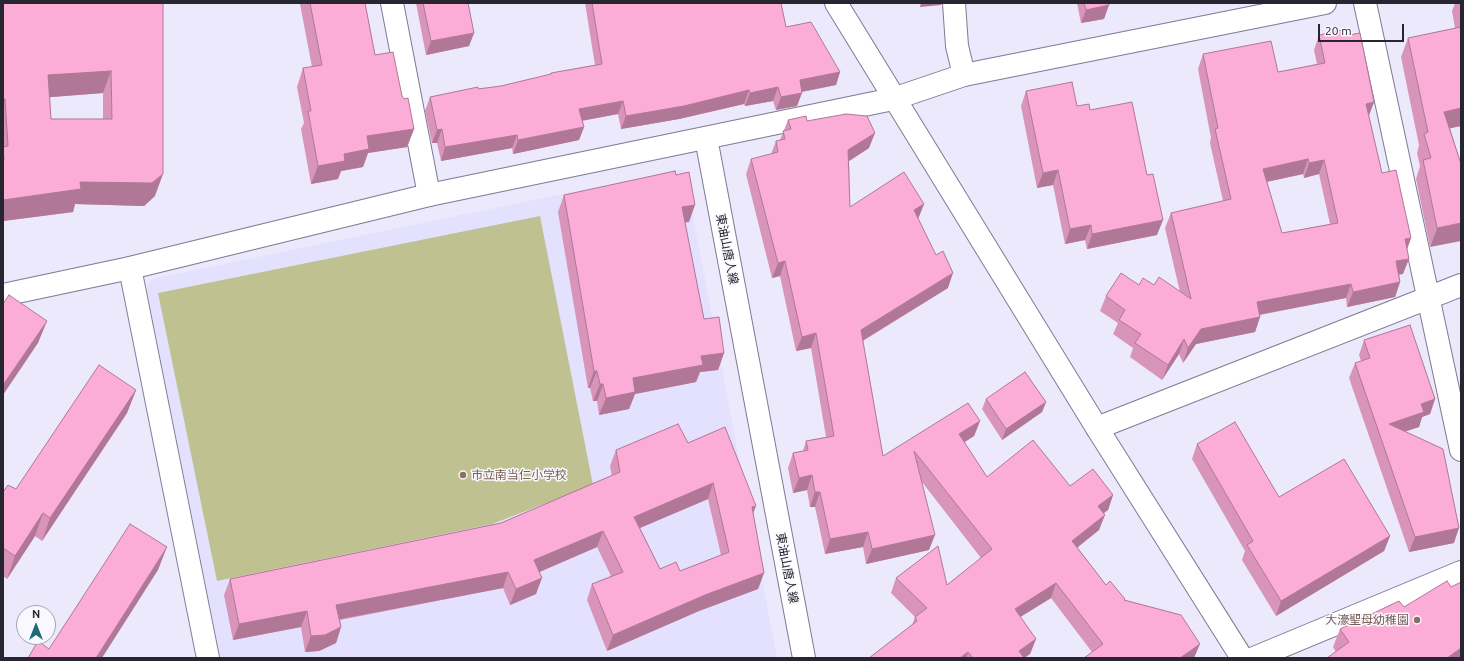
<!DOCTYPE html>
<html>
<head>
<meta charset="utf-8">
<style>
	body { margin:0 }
	#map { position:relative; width:1464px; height:661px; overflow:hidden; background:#ebe9fb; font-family:Ubuntu,sans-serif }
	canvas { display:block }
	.frame { position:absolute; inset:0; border:4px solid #262530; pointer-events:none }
	.north { position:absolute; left:16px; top:605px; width:40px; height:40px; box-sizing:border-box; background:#f9f8fe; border:1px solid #a5a4ac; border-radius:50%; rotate:0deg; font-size:11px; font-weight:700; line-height:16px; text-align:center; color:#262530 }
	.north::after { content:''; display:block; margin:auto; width:14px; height:18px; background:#206b73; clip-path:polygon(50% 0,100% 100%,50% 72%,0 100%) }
	.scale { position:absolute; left:1318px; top:24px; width:86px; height:18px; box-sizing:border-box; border:2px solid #262530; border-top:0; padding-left:5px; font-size:12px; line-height:14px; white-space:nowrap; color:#262530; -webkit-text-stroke:3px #f9f8fe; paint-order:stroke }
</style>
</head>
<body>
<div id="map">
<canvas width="1464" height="661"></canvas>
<div class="frame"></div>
<div class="north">N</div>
<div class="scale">20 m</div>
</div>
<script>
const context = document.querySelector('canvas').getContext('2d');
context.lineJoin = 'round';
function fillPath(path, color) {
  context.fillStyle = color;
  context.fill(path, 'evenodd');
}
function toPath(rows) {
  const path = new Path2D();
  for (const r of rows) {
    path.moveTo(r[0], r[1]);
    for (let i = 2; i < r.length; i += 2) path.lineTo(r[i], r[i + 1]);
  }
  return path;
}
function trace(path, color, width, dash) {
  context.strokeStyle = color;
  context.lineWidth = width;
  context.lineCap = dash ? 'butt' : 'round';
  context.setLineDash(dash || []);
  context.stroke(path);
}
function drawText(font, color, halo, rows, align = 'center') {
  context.font = font + ' Ubuntu,"Noto Sans JP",sans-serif';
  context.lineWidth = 3;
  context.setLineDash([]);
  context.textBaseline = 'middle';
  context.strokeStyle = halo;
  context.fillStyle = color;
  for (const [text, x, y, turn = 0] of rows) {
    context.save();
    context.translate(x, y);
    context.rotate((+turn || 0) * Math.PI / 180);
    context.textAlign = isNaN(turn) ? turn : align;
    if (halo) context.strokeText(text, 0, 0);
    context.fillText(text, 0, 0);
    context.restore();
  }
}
const built = toPath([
	[684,169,777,658,220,658,146,293,151,279]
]);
const green = toPath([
	[540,216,593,485,492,524,217,581,158,293]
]);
const street = toPath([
	[392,3,429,195],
	[954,3,957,46,964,75],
	[1365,3,1461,450],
	[130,268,208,658],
	[1097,428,1461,285],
	[1254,658,1461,572]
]);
const secondary = toPath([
	[836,3,1097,428,1242,658],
	[706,138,804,658],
	[3,295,130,268,429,195,893,99,964,75,1325,3]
]);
const wall = toPath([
	[3,3,163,3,155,196,144,206,75,204,73,212,3,221],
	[103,93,103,119,51,119,50,97],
	[301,3,365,3,375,55,402,96,414,129,407,147,368,153,363,167,341,171,338,179,311,184,301,129,304,123,297,87,303,68,312,67,300,4],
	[416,3,468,3,474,33,469,46,426,55],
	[585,3,781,3,786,27,840,72,836,85,802,92,797,106,776,110,773,101,745,106,744,104,679,119,621,129,618,114,582,121,584,127,579,140,513,154,512,148,441,161,437,143,432,143,425,111,430,97,501,86,550,75,551,73,595,65],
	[1077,3,1109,3,1104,19,1081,23],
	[1455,3,1461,3,1461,126,1450,128,1461,164,1430,247,1416,179,1420,166,1417,153,1419,145,1401,57,1408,38,1455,28,1452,11],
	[1319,35,1344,36,1374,102,1369,116,1382,173,1411,238,1407,249,1403,274,1399,274,1400,282,1395,297,1347,307,1346,298,1260,315,1260,317,1255,332,1196,344,1183,363,1179,354,1162,380,1130,357,1133,348,1113,334,1118,323,1100,311,1106,296,1139,285,1154,285,1180,292,1165,228,1171,213,1223,201,1210,143,1211,138,1198,69,1203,54,1278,72,1317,64,1314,50],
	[1303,174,1304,178,1319,174,1330,224,1282,233,1266,182],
	[1026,91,1090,110,1157,235,1087,249,1085,240,1065,244,1053,185,1037,188,1021,106],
	[788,120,807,121,869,148,849,161,850,207,924,204,918,219,948,288,863,341,883,456,980,421,974,436,964,442,987,477,1070,486,1113,495,1108,510,1104,513,1099,530,1077,547,1106,585,1125,599,1125,600,1181,615,1092,652,1051,598,1020,617,1036,639,1030,654,1024,658,869,658,912,625,915,617,891,593,896,578,947,585,981,558,922,482,929,550,866,564,863,547,825,554,815,507,810,507,807,490,793,493,788,468,793,453,803,451,806,441,826,437,811,348,796,351,780,276,772,278,746,174,751,159,771,154,776,141,780,140],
	[564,195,689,222,685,222,704,319,724,353,718,370,700,372,696,382,635,394,629,409,599,415,597,401,593,401,590,388,588,388,558,212],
	[1364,340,1435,399,1430,414,1422,417,1419,427,1405,431,1454,543,1409,552,1349,378,1355,363,1361,361,1359,355],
	[136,390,127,413,42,541,35,536,7,579,3,576,3,492,16,489],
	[986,399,1046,402,1042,412,1002,440,982,409],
	[688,443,753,513,764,573,758,589,699,611,607,651,587,600,592,584,611,576,597,547,539,572,536,594,510,605,503,588,340,620,341,627,336,643,319,651,305,652,301,627,233,640,224,595,230,579,501,523,612,476,610,466,616,450],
	[708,499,721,555,680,571,660,569,640,528],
	[1197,444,1279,497,1390,536,1384,551,1276,616,1242,560,1245,551,1192,459],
	[1451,587,1336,652,1333,647,1340,629,1404,607]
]);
const shadedWall = toPath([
	[921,3,942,3,941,5,920,7],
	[1109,5,1104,19,1081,23,1086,10],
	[474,33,469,46,426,55,431,41],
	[111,71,103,93,40,98,48,75],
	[840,72,836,85,795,93,800,80],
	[778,87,773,101,745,106,750,93],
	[749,90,744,104,679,119,621,129,626,116],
	[802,93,797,106,776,110,781,97],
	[3,99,5,99,3,105],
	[623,101,618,114,574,122,579,109],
	[1374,102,1368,117,1366,104],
	[1461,108,1461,126,1437,131,1444,112],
	[584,127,579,140,513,154,518,140],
	[414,129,407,147,368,153,363,167,341,171,338,179,311,184,318,166,344,154,367,136],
	[442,129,437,143,432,143,437,130],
	[875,133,869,148,843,165,848,150],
	[517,135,512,148,441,161,445,147],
	[1308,159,1303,174,1257,184,1263,169],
	[1324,160,1319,174,1304,178,1309,163],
	[1058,170,1053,185,1037,188,1043,173],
	[163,174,155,196,144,206,75,204,73,212,3,221,3,200,80,182],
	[924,204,918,219,908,225,914,210],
	[695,205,689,222,676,224,682,207],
	[1163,220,1157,235,1087,249,1092,234],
	[1461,223,1461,241,1430,247,1437,228],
	[1091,225,1085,240,1065,244,1070,229],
	[1411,238,1406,252,1405,239],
	[1409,259,1403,274,1391,276,1396,261],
	[785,261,780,276,772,278,778,263],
	[953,273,948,288,855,345,861,330],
	[1400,282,1395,297,1347,307,1353,292],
	[1351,284,1346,298,1252,316,1257,302],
	[1260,317,1255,332,1196,344,1183,363,1188,348,1201,329],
	[47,321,38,343,3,395,3,385],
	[816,333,811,348,796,351,802,337],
	[1184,339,1179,354,1162,380,1168,365],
	[724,353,718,370,700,372,696,382,635,394,629,409,599,415,606,398,633,378,701,356],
	[594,371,597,371,590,388,588,388],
	[600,384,603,384,597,401,593,401],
	[136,390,127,413,42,541,50,518],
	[1435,399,1430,414,1422,417,1419,427,1383,439,1389,424,1421,404],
	[1046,402,1042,412,1002,440,1006,429],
	[980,421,974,436,954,449,959,434],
	[812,475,807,490,793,493,799,478],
	[713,483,708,499,628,533,634,517],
	[815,492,820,492,815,507,810,507],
	[1113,495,1108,510,1093,521,1098,506],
	[756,506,750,522,752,507],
	[43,513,35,536,7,579,15,556],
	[1105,515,1099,530,1067,556,1072,541],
	[1459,528,1454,543,1409,552,1415,537],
	[603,531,597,547,528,577,534,560],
	[868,532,863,547,825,554,830,539],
	[935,535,929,550,866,564,872,549],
	[1390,536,1384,551,1276,616,1281,601],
	[167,547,158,570,102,658,96,658],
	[508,572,503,588,330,621,336,605],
	[764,573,758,589,699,611,607,651,613,635,705,595],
	[542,578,536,594,510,605,516,589],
	[1056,583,1051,598,1009,624,1015,609],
	[307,611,301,627,233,640,239,624],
	[341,627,336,643,319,651,305,652,311,636],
	[1036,639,1030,654,1024,658,1016,658,1019,651],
	[1200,644,1194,658,1180,658],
	[1461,648,1461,658,1447,658],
	[968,652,966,658,960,658]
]);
const building = toPath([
	[3,3,163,3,163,174,152,183,80,182,81,189,3,200,3,160,4,160,3,147,8,146,5,99,3,99,3,3],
	[111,71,112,119,51,119,48,75,111,71],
	[310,3,365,3,375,55,393,52,402,96,404,99,408,98,414,129,367,136,369,149,344,154,345,161,318,166,308,111,311,111,303,68,322,65,310,3],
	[423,3,468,3,474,33,431,41,423,3],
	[592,3,781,3,786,27,811,22,840,72,800,80,802,93,781,97,778,87,750,93,749,90,684,106,626,116,623,101,579,109,584,127,518,140,517,135,445,147,442,129,437,130,430,97,478,87,478,89,501,86,551,74,551,73,602,64,592,3],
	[1084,3,1109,3,1109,5,1086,10,1084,3],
	[1461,27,1461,108,1444,112,1461,164,1461,223,1437,228,1423,160,1431,158,1424,134,1428,132,1408,38,1461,27],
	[1343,30,1344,36,1360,33,1374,102,1366,104,1382,173,1396,170,1411,238,1405,239,1409,259,1396,261,1400,282,1353,292,1351,284,1257,302,1260,317,1201,329,1188,348,1184,339,1168,365,1135,343,1141,334,1119,320,1125,310,1106,296,1121,273,1139,285,1143,278,1154,285,1159,277,1191,299,1171,213,1231,199,1215,129,1218,128,1203,54,1271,41,1278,72,1325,63,1319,35,1343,30],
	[1308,159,1309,163,1324,160,1338,223,1282,233,1263,169,1308,159],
	[1072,82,1077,106,1089,104,1090,110,1132,102,1147,175,1153,174,1163,220,1092,234,1091,225,1070,229,1058,170,1043,173,1026,91,1072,82],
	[846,114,867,116,875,133,848,150,850,207,904,172,924,204,914,210,936,255,943,251,953,273,861,330,883,456,968,403,980,421,959,434,987,477,1033,440,1070,486,1093,469,1113,495,1098,506,1105,515,1072,541,1106,585,1110,581,1125,599,1124,600,1181,615,1200,644,1180,658,1084,658,1103,644,1056,583,1015,609,1036,639,1019,651,1024,658,973,658,968,652,960,658,869,658,917,621,915,617,927,608,896,578,938,546,947,585,992,549,914,451,935,535,872,549,868,532,830,539,820,492,815,492,812,475,799,478,793,453,808,450,806,441,834,436,816,333,802,337,785,261,778,263,751,159,778,152,776,141,785,139,783,131,791,129,788,120,806,116,807,121,846,114],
	[675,171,676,175,689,172,695,205,682,207,704,319,719,317,724,353,701,356,703,365,633,378,635,392,606,398,603,384,600,384,597,371,594,371,564,195,675,171],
	[9,295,47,321,3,385,3,304,9,295],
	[1410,325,1435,399,1421,404,1424,412,1389,424,1443,449,1459,528,1415,537,1355,363,1370,358,1364,340,1410,325],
	[99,365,136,390,50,518,43,513,15,556,3,548,3,492,8,485,16,489,99,365],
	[1025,372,1046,402,1006,429,986,399,1025,372],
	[1235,422,1279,497,1344,459,1390,536,1281,601,1247,545,1253,541,1197,444,1235,422],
	[678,424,688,443,725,427,756,506,752,507,764,573,705,595,613,635,592,584,623,572,603,531,534,560,542,578,516,589,508,572,336,605,341,627,325,635,311,636,307,611,239,624,230,579,501,523,620,472,616,450,678,424],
	[713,483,729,552,680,571,676,562,660,569,634,517,713,483],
	[130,524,167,547,96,658,28,658,38,641,49,649,130,524],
	[1447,581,1451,587,1461,582,1461,648,1447,658,1327,658,1349,642,1340,629,1399,601,1404,607,1447,581]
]);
const markers = [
	[463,475,4,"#8d6e63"],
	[1417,620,4,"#8d6e63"]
];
const streetNames = [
	["東油山唐人線",727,249,79],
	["東油山唐人線",787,568,79]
];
const educationNames = [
	["市立南当仁小学校",471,475],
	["大濠聖母幼稚園",1409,620,"right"]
];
fillPath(built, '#e4e1ff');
fillPath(green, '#bfc190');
trace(street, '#7d7a94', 24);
trace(secondary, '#7d7a94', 24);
trace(street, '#fff', 22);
trace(secondary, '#fff', 22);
fillPath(wall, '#d894b9');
fillPath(shadedWall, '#b07896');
fillPath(building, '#fbacd7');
trace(building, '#b07896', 1);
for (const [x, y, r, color] of markers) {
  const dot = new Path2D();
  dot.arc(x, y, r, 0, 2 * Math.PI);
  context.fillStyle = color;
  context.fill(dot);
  trace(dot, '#f9f8fe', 1.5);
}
drawText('12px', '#262530', '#f9f8fe', streetNames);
drawText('12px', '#785e54', '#f9f8fe', educationNames, 'left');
</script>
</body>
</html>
